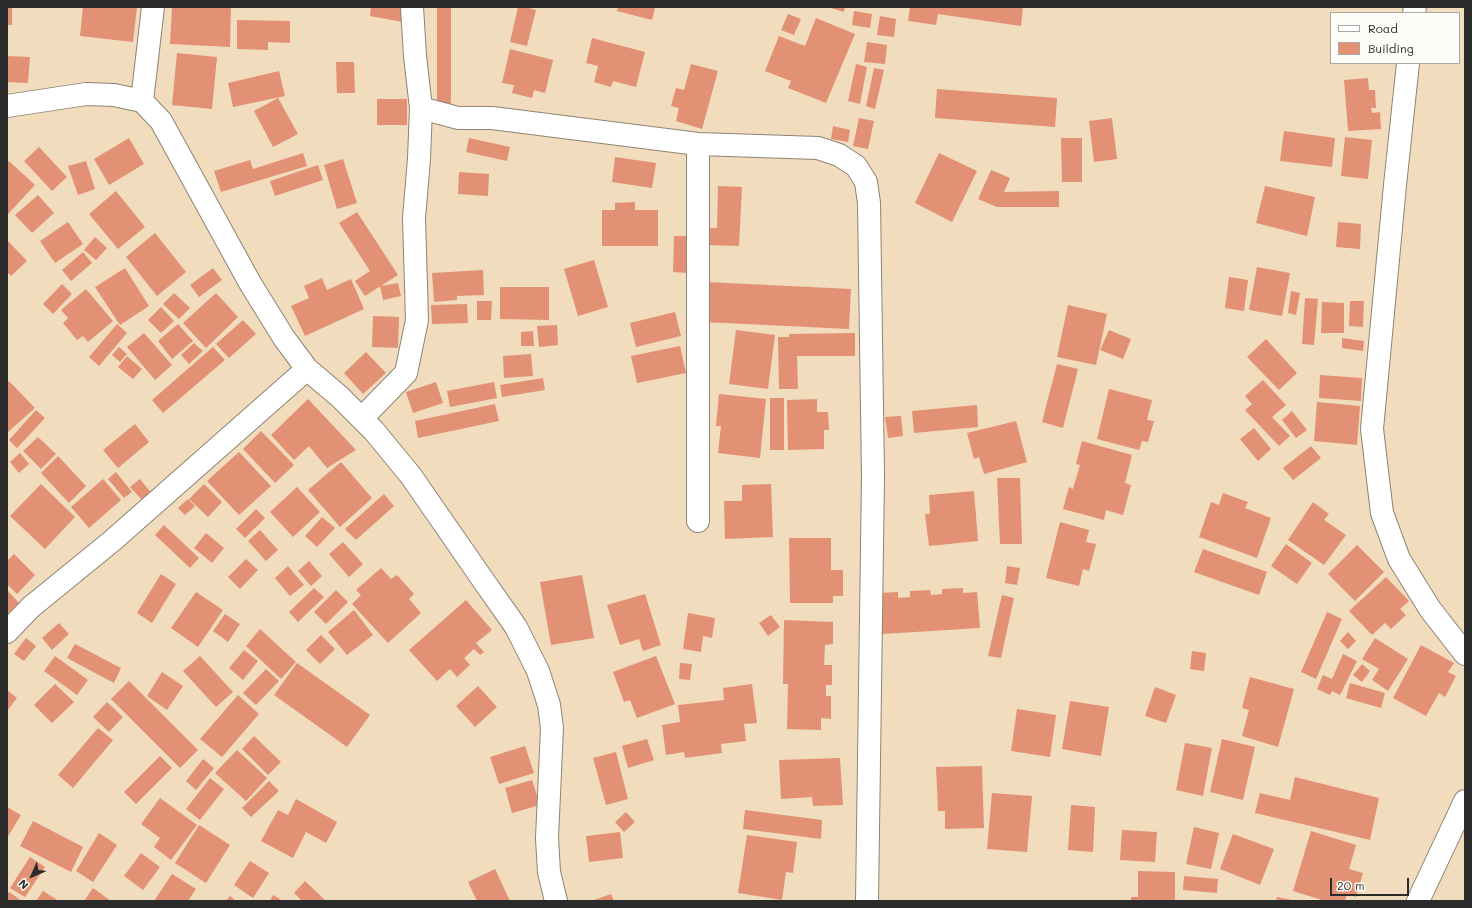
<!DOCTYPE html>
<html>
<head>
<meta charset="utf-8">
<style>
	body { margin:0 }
	#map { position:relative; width:1472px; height:908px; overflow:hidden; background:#f1dcbd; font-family:Mali,sans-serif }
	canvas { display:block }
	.frame { position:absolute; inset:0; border:8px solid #2b2b2b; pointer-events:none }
	.legend { position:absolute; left:1330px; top:12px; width:130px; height:52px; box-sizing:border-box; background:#fdfcf7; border:1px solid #a9a8a5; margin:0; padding:5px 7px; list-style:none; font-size:12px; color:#2b2b2b }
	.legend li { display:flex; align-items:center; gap:8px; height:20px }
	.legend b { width:20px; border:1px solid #a9a8a5 }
	.north { position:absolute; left:12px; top:856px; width:40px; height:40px; -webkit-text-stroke:3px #fdfcf7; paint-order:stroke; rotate:225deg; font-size:11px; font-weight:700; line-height:16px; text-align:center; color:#2b2b2b }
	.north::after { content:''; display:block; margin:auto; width:14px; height:18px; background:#2b2b2b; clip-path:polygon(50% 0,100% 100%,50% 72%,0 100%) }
	.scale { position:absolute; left:1330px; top:878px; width:79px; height:18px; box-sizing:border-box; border:2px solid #2b2b2b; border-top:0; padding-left:5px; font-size:12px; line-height:14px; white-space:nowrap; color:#2b2b2b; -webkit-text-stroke:3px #fdfcf7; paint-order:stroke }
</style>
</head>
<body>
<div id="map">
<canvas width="1472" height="908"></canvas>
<div class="frame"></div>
<ul class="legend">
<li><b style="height:5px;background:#fff"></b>Road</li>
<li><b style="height:11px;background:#e29174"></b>Building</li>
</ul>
<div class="north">N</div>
<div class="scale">20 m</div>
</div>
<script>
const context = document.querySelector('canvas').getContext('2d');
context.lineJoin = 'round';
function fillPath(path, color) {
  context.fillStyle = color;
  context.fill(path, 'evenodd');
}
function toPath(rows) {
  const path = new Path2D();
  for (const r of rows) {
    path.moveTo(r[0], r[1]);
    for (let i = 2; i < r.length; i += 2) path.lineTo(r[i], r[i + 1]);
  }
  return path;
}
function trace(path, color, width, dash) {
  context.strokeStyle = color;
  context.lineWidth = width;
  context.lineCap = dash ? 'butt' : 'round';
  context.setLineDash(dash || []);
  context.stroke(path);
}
const building = toPath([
	[7,7,12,7,12,25,7,25],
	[83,7,137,7,133,42,80,36],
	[172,7,231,7,230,47,170,44],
	[371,7,402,7,408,23,370,16],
	[437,7,451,7,451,105,437,105],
	[518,7,525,7,536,10,527,46,510,42],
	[618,7,655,7,652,20,617,11],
	[827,7,845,7,844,12],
	[910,7,1023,7,1021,26,938,14,936,25,908,21],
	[854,11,872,14,870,28,852,25],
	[788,14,801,19,794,35,781,30],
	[880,16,896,19,894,37,877,35],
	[816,18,855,34,826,103,788,88,791,81,765,71,779,36,805,46],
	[237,20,290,21,290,43,268,42,268,50,237,49],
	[592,38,645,52,636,87,613,81,611,87,594,82,598,66,586,63],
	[867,42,887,45,885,64,864,62],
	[510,49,553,60,545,93,534,90,532,98,512,93,514,85,502,83],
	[177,53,217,57,212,109,172,105],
	[7,56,30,57,28,83,7,82],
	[336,62,354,62,355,93,337,93],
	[691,64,718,71,702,129,676,121,679,108,671,106,676,88,684,90],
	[856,64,867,67,860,104,848,101],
	[874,68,884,70,875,109,866,106],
	[279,71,285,96,233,107,228,83],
	[1368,78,1369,90,1375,90,1376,108,1371,108,1372,113,1380,112,1381,129,1348,131,1344,80],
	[937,89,1057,98,1055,127,935,118],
	[278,98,298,134,273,147,254,111],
	[377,99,407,99,407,125,377,125],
	[859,118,874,121,868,149,853,146],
	[1112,118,1117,159,1094,162,1089,121],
	[833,126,850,130,848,142,831,139],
	[1284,131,1335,138,1332,167,1280,161],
	[1345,137,1372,140,1368,179,1341,176],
	[129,138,144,164,109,185,94,159],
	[469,138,510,147,507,161,466,152],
	[1061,138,1082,138,1082,182,1062,182],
	[39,147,67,177,52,191,24,161],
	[303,153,307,166,221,192,214,171,250,160,253,169],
	[939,153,977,171,952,222,915,203],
	[615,157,656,163,652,188,612,182],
	[343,159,357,203,337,209,324,165],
	[9,161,35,185,8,214,7,213,7,163],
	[86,161,95,189,78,195,68,166],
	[318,165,323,180,275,196,270,181],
	[991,170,1010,178,1004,192,1059,191,1059,207,997,207,978,199],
	[459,172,489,174,488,196,458,194],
	[718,186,742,187,739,246,706,245,707,228,717,228],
	[1265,186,1315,197,1307,236,1256,223],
	[116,191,145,227,118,249,89,214],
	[38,195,54,213,32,233,15,215],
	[635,202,635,210,658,210,658,246,602,246,602,210,615,210,615,203],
	[357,212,398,275,365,296,355,281,370,271,339,223],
	[68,222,83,244,55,263,40,241],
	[1338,222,1361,224,1360,249,1336,247],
	[155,233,186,272,157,296,126,257],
	[674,236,690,236,689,273,673,272],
	[95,237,107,248,96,260,84,250],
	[7,240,27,261,11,276,7,272],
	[83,252,92,263,71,281,62,270],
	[594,260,608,307,578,316,564,269],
	[1257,267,1290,273,1282,316,1249,310],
	[125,268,149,306,120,325,95,287],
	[213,268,222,280,199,297,190,285],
	[483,270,484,295,457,296,457,300,434,302,432,273],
	[1229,277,1248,280,1244,311,1225,308],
	[322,278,327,290,351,279,364,309,305,336,291,306,309,298,304,286],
	[706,282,851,289,849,329,704,322],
	[398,283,401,296,383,300,380,286],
	[62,284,72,294,53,314,43,304],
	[500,287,549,287,549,320,500,319],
	[86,289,113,321,88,342,83,336,77,340,63,323,68,318,61,310],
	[1291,291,1300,293,1296,315,1288,313],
	[174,293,190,308,179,319,163,304],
	[216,293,238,317,206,348,183,323],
	[1305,298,1318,299,1314,345,1302,344],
	[477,301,492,301,491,320,477,320],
	[1350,301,1364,301,1363,327,1349,326],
	[1322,302,1344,303,1344,333,1321,333],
	[467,304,468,323,432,324,431,305],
	[1068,305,1107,314,1096,365,1057,357],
	[161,307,174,321,161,333,148,320],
	[675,312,681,336,636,347,630,323],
	[373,316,399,317,398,348,372,347],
	[243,320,256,334,229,358,216,344],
	[117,324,127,333,99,366,89,357],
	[178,324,193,341,172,359,158,341],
	[557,325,558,345,539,347,537,326],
	[736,330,775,335,768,389,729,384],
	[1109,330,1131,339,1123,359,1100,350],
	[533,331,534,346,521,346,521,332],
	[144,333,172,365,155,380,127,347],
	[855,333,855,356,797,356,798,389,779,389,778,337,789,337,789,334],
	[1342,338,1364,341,1363,351,1342,348],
	[1266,339,1297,373,1279,390,1247,357],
	[194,343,203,351,189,364,181,355],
	[680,346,686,373,637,383,631,356],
	[119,347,127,354,120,362,112,355],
	[213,347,225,360,163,413,152,400],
	[366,352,386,373,363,394,344,373],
	[531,354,533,376,504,378,503,356],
	[127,356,142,369,133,379,118,367],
	[1057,364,1078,369,1063,428,1042,422],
	[1320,375,1362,378,1361,401,1319,398],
	[543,378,545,390,502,397,500,385],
	[1263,380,1286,405,1272,417,1290,436,1279,446,1245,410,1252,404,1245,396],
	[9,381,35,408,8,432,7,431,7,383],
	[436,382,443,403,413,413,406,392],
	[494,382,497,398,450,407,447,391],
	[1109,389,1152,400,1147,420,1154,421,1148,442,1142,441,1139,450,1097,439],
	[719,394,766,399,760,458,718,453,721,426,716,426],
	[770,398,784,398,784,450,770,450],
	[308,399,356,450,327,468,309,446,294,460,271,435],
	[817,399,817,412,828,412,829,430,824,430,824,449,788,450,787,400],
	[1317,402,1360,406,1357,445,1314,441],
	[495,404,499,421,418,438,415,421],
	[977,405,978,427,914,433,912,411],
	[36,410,45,418,17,448,9,440],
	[1292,411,1307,430,1296,438,1282,420],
	[901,416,903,436,888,438,885,417],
	[1016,421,1027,462,984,474,979,457,974,459,967,433],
	[135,424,149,442,118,468,103,450],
	[1254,428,1271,449,1258,461,1240,439],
	[261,431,294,465,275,483,243,449],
	[38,437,56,454,41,469,23,451],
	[1082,441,1132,455,1125,483,1131,485,1123,515,1106,510,1104,520,1063,509,1069,487,1073,489,1080,465,1076,464],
	[1311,446,1321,458,1293,480,1283,468],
	[239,452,271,486,239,515,207,481],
	[20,453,29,464,19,473,10,462],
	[58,456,86,486,69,503,41,473],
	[341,462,372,498,340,527,308,490],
	[116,472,132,492,124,498,108,479],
	[997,478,1020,478,1022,544,1000,544],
	[103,479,121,500,89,528,71,507],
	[140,479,152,494,143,501,130,487],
	[41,484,75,517,45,549,10,516],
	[204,484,222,502,208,517,189,499],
	[771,484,773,537,725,539,724,501,742,501,742,485],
	[297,487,320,512,293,537,270,512],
	[974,491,978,541,929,546,925,514,930,514,929,495],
	[1223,493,1248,502,1245,508,1271,518,1257,558,1199,537,1211,502,1219,505],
	[384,494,394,506,356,540,345,529],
	[188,499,195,506,185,515,178,508],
	[1313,502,1329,514,1324,520,1346,535,1324,565,1288,540],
	[256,509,265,518,245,538,236,529],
	[322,517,335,528,317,547,305,536],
	[1060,522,1089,530,1086,542,1096,544,1089,571,1083,569,1079,586,1046,578],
	[164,525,199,558,190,568,155,535],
	[260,530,278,550,266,561,248,541],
	[206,533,224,548,212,563,194,548],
	[789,538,831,538,831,570,843,570,843,596,833,596,833,603,790,603],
	[343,542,363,564,349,577,329,554],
	[1286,544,1312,563,1297,584,1271,566],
	[1357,545,1384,572,1355,601,1328,574],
	[1203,549,1267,572,1259,595,1194,572],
	[14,554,35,575,17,594,7,584,7,561],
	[246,559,258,570,240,589,228,577],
	[309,561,322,576,311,586,298,571],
	[288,566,304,585,290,596,275,578],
	[1007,566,1020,568,1017,585,1005,583],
	[381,568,391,579,397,575,414,594,409,599,421,613,388,643,352,604,361,595,356,590],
	[161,574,176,584,152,623,137,613],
	[582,575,594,638,551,645,540,582],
	[1386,577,1409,601,1400,609,1406,615,1391,629,1385,623,1372,635,1349,611],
	[314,588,324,597,298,622,289,612],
	[963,588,963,593,977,592,980,628,882,634,879,593,898,592,898,598,910,597,910,591,930,590,931,595,942,594,942,589],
	[7,590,19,603,7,614],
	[336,590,348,602,326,624,314,612],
	[196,592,223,610,198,647,171,628],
	[645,594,661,645,643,651,639,639,620,645,607,605],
	[1002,595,1014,598,1001,658,988,656],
	[466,600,492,630,476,643,484,652,480,655,474,649,464,658,470,665,457,677,450,669,437,681,409,650],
	[354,610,373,635,347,655,328,632],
	[1327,612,1342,619,1316,679,1301,672],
	[688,613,715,618,712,638,703,636,701,652,683,649],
	[225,614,240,624,228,642,213,631],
	[771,615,780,627,768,636,759,623],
	[784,620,833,622,833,644,825,645,824,665,832,665,832,685,826,685,826,696,831,696,831,719,821,718,821,730,787,729,788,684,783,684],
	[59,623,69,634,52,650,42,638],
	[260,629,296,662,281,679,246,646],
	[1348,632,1356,641,1348,649,1340,641],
	[321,635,335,649,320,664,306,650],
	[26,638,36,646,24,661,14,654],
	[1375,638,1408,659,1388,691,1372,680,1379,669,1362,659],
	[75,644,121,668,114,683,67,658],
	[1421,645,1454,663,1448,672,1456,676,1445,697,1439,693,1426,716,1393,698],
	[244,650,258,661,243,680,229,668],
	[1192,651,1206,653,1204,671,1190,669],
	[1343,654,1357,661,1340,695,1332,691,1330,695,1317,689,1323,675,1332,679],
	[55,656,88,680,77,695,44,671],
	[200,656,233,692,216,707,183,671],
	[656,656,675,704,637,718,630,700,624,702,613,672],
	[297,663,370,715,347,747,274,695],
	[680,663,692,664,690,680,679,679],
	[1362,664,1370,671,1362,682,1353,675],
	[266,669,279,681,256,705,243,693],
	[162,672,183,686,167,710,147,696],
	[1250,677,1294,689,1278,747,1242,736,1249,710,1242,708],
	[129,681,198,750,180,768,111,699],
	[1350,683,1385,693,1381,708,1346,698],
	[55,684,74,702,52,723,34,705],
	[752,684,757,723,744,724,746,741,721,744,722,753,685,758,684,752,666,755,662,725,680,722,678,705,724,700,723,688],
	[478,686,497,707,475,727,456,706],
	[1155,687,1176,695,1166,723,1145,716],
	[7,690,17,698,7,711],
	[238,695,259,714,222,757,200,739],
	[1070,701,1109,707,1101,756,1062,749],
	[107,702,123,717,109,732,93,717],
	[1017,709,1056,715,1050,757,1011,751],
	[98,728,113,740,73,788,58,775],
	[254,736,281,762,268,775,242,749],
	[647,739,654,760,628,768,622,746],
	[1222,739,1255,747,1243,800,1210,792],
	[1185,743,1212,748,1203,796,1176,790],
	[525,746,534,773,499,784,490,757],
	[237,750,267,778,246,801,215,773],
	[616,752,628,799,606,805,593,758],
	[160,756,172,768,136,804,124,792],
	[840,758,843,805,813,806,812,797,781,799,779,760],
	[203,759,214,768,196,790,186,781],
	[982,766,984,828,945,829,945,811,938,811,936,767],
	[1295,777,1379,798,1370,840,1255,813,1260,793,1290,800],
	[210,778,224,789,200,820,186,809],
	[532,780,540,805,512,813,505,788],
	[269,781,279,791,251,817,242,808],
	[992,793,1032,796,1027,852,987,849],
	[160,798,197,825,171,860,154,847,160,838,141,824],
	[296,799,337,822,326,843,306,832,293,858,261,841,278,810,288,815],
	[1071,805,1095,807,1093,852,1068,850],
	[7,807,21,815,7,838],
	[745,810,822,820,821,839,743,829],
	[626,812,635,822,624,832,615,822],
	[33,821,83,847,71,872,20,846],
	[199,825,230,845,206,883,175,863],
	[1194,827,1219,833,1211,869,1186,864],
	[1122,830,1157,832,1155,862,1120,860],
	[1311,831,1356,845,1349,869,1363,873,1356,897,1347,894,1345,901,1325,901,1293,891],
	[620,832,623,858,589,862,586,836],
	[99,833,117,845,93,882,76,871],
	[1233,834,1274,849,1260,885,1220,869],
	[747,835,797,842,793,873,786,872,782,900,738,893],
	[141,853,160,867,143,890,124,876],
	[30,857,45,867,25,897,10,888],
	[250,861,269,873,253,898,234,885],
	[495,869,510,901,477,901,468,882],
	[1138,871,1175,872,1175,901,1131,901,1131,897,1138,897],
	[172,874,196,889,188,901,154,901],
	[1184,876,1218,879,1217,893,1183,890],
	[305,881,326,901,302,901,294,893],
	[93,888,111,901,84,901],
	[43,891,59,901,36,901],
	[9,892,22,901,7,901,7,895],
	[611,894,614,901,591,901],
	[273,895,283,901,270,901],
	[230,896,236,901,226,901],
	[1277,897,1292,900,1292,901,1276,901]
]);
const street = toPath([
	[412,7,415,56,421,108,458,118,492,118,698,144,818,148,839,155,856,166,866,182,869,203,873,476,867,901],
	[1414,13,1415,7],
	[1408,63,1395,185,1372,429,1382,513,1399,559,1430,609,1465,654],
	[142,101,153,7],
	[7,106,86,94,114,95,142,101,161,121,250,283,284,338,307,369,340,397,374,431,411,476,483,580,516,627,538,671,549,705,552,728,547,838,549,872,556,901],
	[698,144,698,521],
	[362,418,406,373,417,320,414,218,419,159,421,108],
	[7,632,31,607,112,541,307,369],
	[1418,901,1465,801]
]);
fillPath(building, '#e29174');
trace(street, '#8e8474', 24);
trace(street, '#fff', 22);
</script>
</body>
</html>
